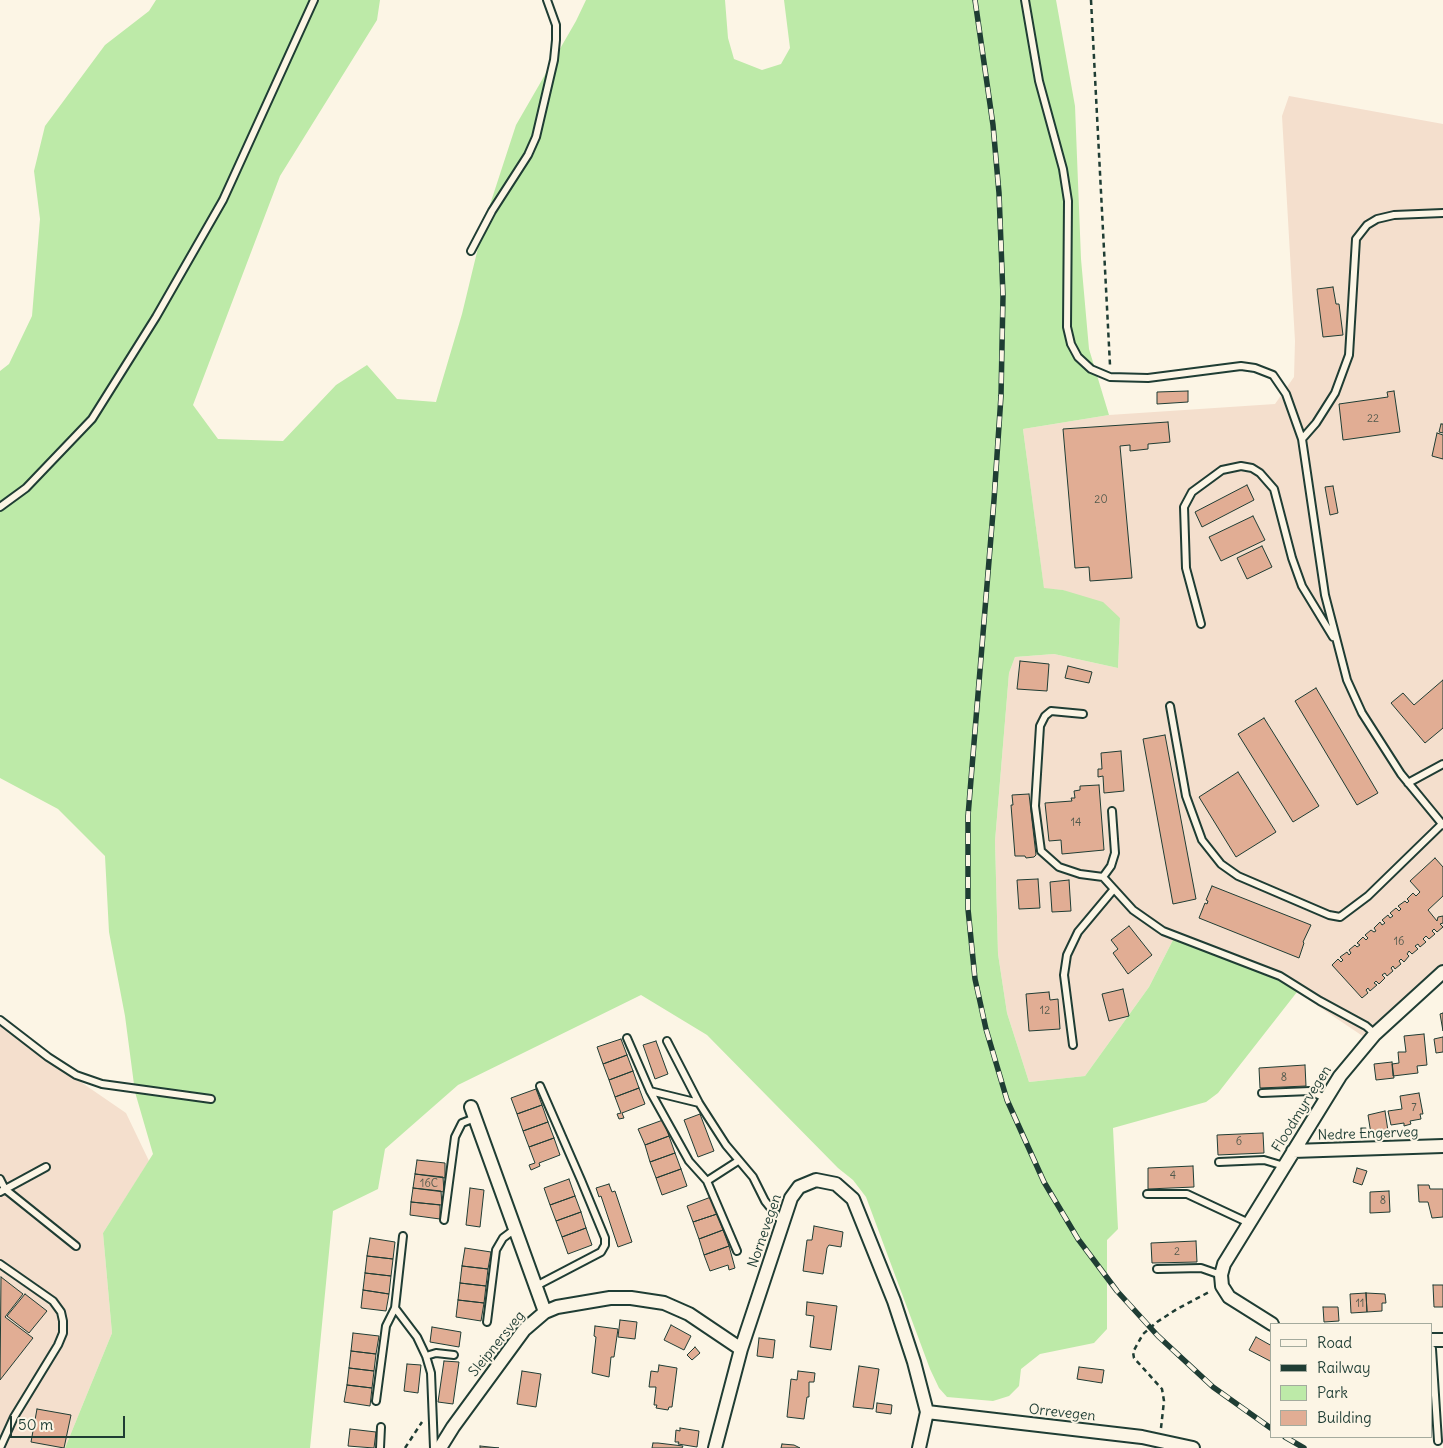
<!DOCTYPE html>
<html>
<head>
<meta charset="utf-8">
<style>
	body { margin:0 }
	#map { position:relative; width:1443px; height:1448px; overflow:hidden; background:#fcf5e5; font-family:Delius,sans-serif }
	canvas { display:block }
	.legend { position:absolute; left:1270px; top:1323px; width:162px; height:115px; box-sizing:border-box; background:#fcf5e5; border:1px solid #a4ab9e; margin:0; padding:6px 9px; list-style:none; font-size:15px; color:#1f3d34 }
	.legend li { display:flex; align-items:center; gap:10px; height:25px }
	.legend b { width:25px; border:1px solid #a4ab9e }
	.scale { position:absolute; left:10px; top:1416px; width:115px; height:22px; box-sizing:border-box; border:2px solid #1f3d34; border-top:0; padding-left:6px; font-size:15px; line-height:18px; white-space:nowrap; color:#1f3d34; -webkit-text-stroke:4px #fcf5e5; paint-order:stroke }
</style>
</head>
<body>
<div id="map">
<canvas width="1443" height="1448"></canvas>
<ul class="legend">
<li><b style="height:6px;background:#fcf5e5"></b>Road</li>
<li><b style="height:6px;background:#1f3d34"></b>Railway</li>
<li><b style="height:14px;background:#bdeaa8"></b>Park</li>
<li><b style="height:14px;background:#e1ad94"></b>Building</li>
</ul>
<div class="scale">50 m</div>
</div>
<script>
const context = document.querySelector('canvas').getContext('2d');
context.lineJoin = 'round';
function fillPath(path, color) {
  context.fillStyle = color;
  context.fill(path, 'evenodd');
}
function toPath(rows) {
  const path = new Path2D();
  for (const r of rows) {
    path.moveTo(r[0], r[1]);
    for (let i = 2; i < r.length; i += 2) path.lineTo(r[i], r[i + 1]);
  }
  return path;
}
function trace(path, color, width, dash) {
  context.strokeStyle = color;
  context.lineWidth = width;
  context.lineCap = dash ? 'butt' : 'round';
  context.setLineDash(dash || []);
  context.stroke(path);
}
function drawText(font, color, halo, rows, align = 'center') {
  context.font = font + ' Delius,sans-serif';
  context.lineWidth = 4;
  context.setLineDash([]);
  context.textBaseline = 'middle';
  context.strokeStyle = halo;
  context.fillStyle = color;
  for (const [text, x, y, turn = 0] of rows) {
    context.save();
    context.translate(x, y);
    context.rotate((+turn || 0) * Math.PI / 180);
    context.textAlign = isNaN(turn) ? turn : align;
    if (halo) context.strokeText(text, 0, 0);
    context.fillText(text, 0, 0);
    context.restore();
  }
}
const built = toPath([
	[1289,96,1443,124,1443,978,1373,1043,1266,971,1173,940,1149,987,1085,1076,1029,1082,1007,1013,998,954,995,841,1009,673,1015,657,1054,654,1118,668,1120,618,1063,590,1044,589,1023,429,1109,415,1275,404,1294,377,1295,341,1282,116],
	[0,1023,24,1043,126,1113,149,1161,103,1233,112,1333,65,1448,0,1448]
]);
const green = toPath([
	[156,0,380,0,377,20,280,176,193,405,218,439,283,441,336,385,367,365,397,399,436,402,462,314,484,223,516,125,576,21,586,0,725,0,728,38,734,59,762,70,781,64,790,48,784,0,1056,0,1075,106,1081,259,1089,349,1109,415,1023,429,1044,588,1063,590,1103,602,1120,618,1118,668,1054,654,1015,657,1009,673,995,841,998,954,1007,1013,1029,1082,1085,1076,1149,987,1173,940,1266,971,1297,992,1218,1093,1206,1102,1113,1128,1118,1229,1107,1240,1107,1329,1094,1343,1040,1354,1021,1369,1019,1386,1009,1396,993,1401,947,1397,939,1388,930,1369,866,1197,853,1180,838,1168,707,1035,641,995,458,1085,385,1149,378,1189,333,1211,310,1448,65,1448,112,1333,103,1233,153,1154,135,1092,125,1016,109,932,105,856,58,809,0,778,0,371,9,364,32,316,40,219,34,171,45,126,105,45,149,11]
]);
const building = toPath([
	[1333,287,1336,304,1339,304,1343,335,1323,337,1317,289,1333,287],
	[1188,391,1188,402,1157,404,1157,392,1188,391],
	[1394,391,1400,432,1343,440,1339,404,1388,397,1387,392,1394,391],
	[1168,422,1170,442,1148,444,1148,449,1130,451,1130,445,1120,446,1132,578,1090,581,1089,567,1075,568,1063,429,1168,422],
	[1441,424,1443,424,1443,433,1439,432,1441,424],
	[1437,433,1443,435,1443,459,1432,456,1437,433],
	[1247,485,1254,500,1202,527,1195,512,1247,485],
	[1333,486,1338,513,1330,515,1325,487,1333,486],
	[1253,516,1265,540,1221,561,1209,537,1253,516],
	[1262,546,1272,567,1247,579,1237,558,1262,546],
	[1020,661,1049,664,1047,691,1017,689,1020,661],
	[1068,666,1092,672,1089,683,1065,678,1068,666],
	[1443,680,1443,728,1425,743,1391,703,1403,693,1414,705,1443,680],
	[1316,688,1378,793,1357,805,1295,701,1316,688],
	[1264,718,1319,806,1293,822,1238,734,1264,718],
	[1165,735,1196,899,1173,904,1143,739,1165,735],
	[1121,751,1124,791,1104,793,1103,776,1098,777,1098,769,1102,769,1101,753,1121,751],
	[1238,772,1276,832,1236,857,1199,797,1238,772],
	[1099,785,1104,850,1062,854,1061,840,1049,841,1045,803,1072,801,1071,798,1075,798,1074,791,1080,790,1080,786,1099,785],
	[1029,794,1036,855,1034,857,1026,858,1025,856,1015,856,1011,805,1013,805,1012,795,1029,794],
	[1435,858,1443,867,1443,896,1428,910,1437,921,1438,917,1443,916,1443,923,1440,924,1443,927,1437,932,1434,929,1432,931,1435,934,1429,939,1426,936,1423,939,1426,942,1420,947,1418,944,1415,946,1418,949,1412,954,1409,951,1407,954,1409,956,1404,962,1401,959,1399,961,1401,964,1395,969,1393,966,1391,968,1393,971,1387,976,1385,973,1382,975,1385,978,1379,984,1376,981,1374,983,1377,985,1370,991,1368,988,1366,990,1368,993,1362,998,1332,965,1338,959,1341,962,1343,960,1340,957,1347,952,1349,955,1351,953,1349,950,1355,945,1357,947,1360,945,1357,943,1363,937,1366,940,1368,938,1365,935,1371,930,1374,932,1376,931,1374,928,1380,922,1382,925,1385,923,1382,920,1388,915,1390,918,1393,916,1390,913,1396,908,1399,911,1401,909,1398,906,1405,901,1407,903,1409,901,1407,899,1413,893,1416,896,1420,892,1410,881,1435,858],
	[1038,879,1040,908,1019,909,1017,880,1038,879],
	[1069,880,1071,911,1052,912,1050,882,1069,880],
	[1212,886,1311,925,1303,942,1304,943,1299,958,1199,918,1205,903,1207,904,1208,901,1206,900,1212,886],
	[1129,926,1152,955,1128,974,1113,953,1118,949,1111,940,1129,926],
	[1123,989,1129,1016,1109,1021,1102,994,1123,989],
	[1049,992,1050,1000,1058,999,1060,1029,1029,1031,1026,994,1049,992],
	[1443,1013,1443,1031,1440,1014,1443,1013],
	[1424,1034,1427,1065,1417,1066,1418,1073,1393,1076,1392,1064,1399,1063,1398,1052,1406,1052,1404,1036,1424,1034],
	[1443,1037,1443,1052,1436,1053,1434,1039,1443,1037],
	[621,1039,627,1055,603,1064,597,1047,621,1039],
	[656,1041,668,1074,655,1079,643,1045,656,1041],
	[627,1055,633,1071,609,1080,603,1064,627,1055],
	[1392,1062,1394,1078,1376,1080,1374,1064,1392,1062],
	[1305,1065,1306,1086,1260,1088,1259,1068,1305,1065],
	[633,1071,639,1088,615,1097,609,1080,633,1071],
	[639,1088,645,1104,622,1113,624,1118,619,1119,617,1114,621,1113,615,1097,639,1088],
	[536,1089,542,1105,517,1114,511,1098,536,1089],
	[1419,1093,1423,1114,1420,1114,1421,1119,1410,1121,1411,1124,1404,1126,1404,1123,1391,1125,1388,1111,1402,1109,1400,1096,1419,1093],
	[542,1105,548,1122,523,1131,517,1114,542,1105],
	[1385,1111,1388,1131,1371,1134,1368,1115,1385,1111],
	[700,1114,714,1151,698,1157,684,1120,700,1114],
	[663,1120,669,1136,645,1145,638,1129,663,1120],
	[548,1122,554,1138,529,1147,523,1131,548,1122],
	[1263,1133,1264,1153,1218,1155,1217,1135,1263,1133],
	[669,1136,675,1153,650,1162,645,1145,669,1136],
	[554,1138,560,1155,539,1163,540,1166,531,1170,529,1165,535,1163,529,1147,554,1138],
	[675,1153,681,1169,656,1178,650,1162,675,1153],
	[417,1160,445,1163,445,1178,415,1174,417,1160],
	[1193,1166,1194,1187,1148,1189,1148,1168,1193,1166],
	[1357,1168,1367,1171,1362,1185,1353,1182,1357,1168],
	[681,1169,687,1186,662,1195,656,1178,681,1169],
	[415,1174,443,1177,444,1192,413,1188,415,1174],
	[569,1179,575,1196,550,1205,544,1188,569,1179],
	[609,1184,612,1192,615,1191,632,1242,618,1247,601,1196,599,1197,596,1188,609,1184],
	[1418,1185,1429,1185,1430,1189,1443,1189,1443,1217,1432,1218,1428,1202,1419,1202,1418,1185],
	[413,1188,441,1191,442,1205,411,1202,413,1188],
	[470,1188,484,1190,480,1227,466,1225,470,1188],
	[1389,1191,1390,1212,1370,1213,1370,1192,1389,1191],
	[575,1196,581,1212,556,1221,550,1205,575,1196],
	[711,1197,717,1214,693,1222,687,1206,711,1197],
	[411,1202,440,1205,440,1219,410,1215,411,1202],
	[581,1212,586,1228,562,1237,556,1221,581,1212],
	[717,1214,723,1230,699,1239,693,1222,717,1214],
	[814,1226,843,1232,841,1247,829,1245,827,1248,823,1274,803,1271,807,1240,812,1240,814,1226],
	[586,1228,592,1245,568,1254,562,1237,586,1228],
	[723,1230,729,1246,704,1255,699,1239,723,1230],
	[370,1238,395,1242,393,1259,367,1256,370,1238],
	[1196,1241,1197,1262,1152,1263,1151,1243,1196,1241],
	[729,1246,735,1268,729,1270,728,1265,710,1271,704,1255,729,1246],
	[465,1248,491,1252,488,1269,462,1266,465,1248],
	[367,1256,393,1259,391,1276,365,1273,367,1256],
	[462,1266,488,1269,486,1286,460,1283,462,1266],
	[365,1273,391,1276,389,1294,363,1290,365,1273],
	[1,1277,23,1294,5,1317,33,1338,0,1380,1,1277],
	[460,1283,486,1286,484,1303,458,1300,460,1283],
	[1433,1285,1443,1285,1443,1307,1434,1307,1433,1285],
	[363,1290,389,1294,386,1311,361,1308,363,1290],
	[1366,1293,1367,1312,1351,1313,1350,1294,1366,1293],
	[1366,1293,1385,1294,1386,1303,1382,1303,1382,1311,1367,1312,1366,1293],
	[25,1294,47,1311,29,1333,7,1316,25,1294],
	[458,1300,484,1303,481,1321,456,1317,458,1300],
	[807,1302,837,1306,831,1350,810,1347,814,1316,806,1315,807,1302],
	[1323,1307,1338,1307,1339,1321,1324,1322,1323,1307],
	[620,1320,637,1322,635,1339,618,1337,620,1320],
	[671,1325,691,1336,684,1350,664,1340,671,1325],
	[595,1326,618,1329,614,1357,611,1357,609,1377,592,1373,596,1337,594,1336,595,1326],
	[432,1327,461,1332,459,1347,430,1342,432,1327],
	[353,1333,379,1336,376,1354,351,1351,353,1333],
	[1256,1337,1272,1346,1272,1362,1249,1350,1256,1337],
	[759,1338,775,1340,773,1358,757,1356,759,1338],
	[695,1347,700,1353,692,1360,687,1355,695,1347],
	[351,1351,376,1354,374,1371,349,1368,351,1351],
	[444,1361,459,1362,453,1404,438,1402,444,1361],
	[407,1364,421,1365,418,1393,404,1391,407,1364],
	[659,1365,677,1368,672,1407,669,1407,668,1410,656,1408,657,1405,654,1405,656,1387,649,1387,651,1371,658,1372,659,1365],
	[859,1366,879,1369,873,1409,853,1407,859,1366],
	[1079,1367,1104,1370,1102,1383,1077,1379,1079,1367],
	[349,1368,374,1371,372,1388,347,1385,349,1368],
	[522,1371,541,1374,536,1407,517,1404,522,1371],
	[798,1371,815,1373,814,1382,809,1382,809,1397,807,1397,804,1419,787,1417,791,1379,797,1380,798,1371],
	[347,1385,372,1388,370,1406,344,1402,347,1385],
	[877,1403,892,1405,891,1414,876,1412,877,1403],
	[37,1409,71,1415,64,1448,31,1442,37,1409],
	[680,1428,699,1431,697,1447,678,1444,679,1442,675,1442,676,1430,680,1431,680,1428],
	[350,1429,376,1432,374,1448,348,1446,350,1429],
	[653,1443,658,1443,683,1446,682,1448,652,1448,653,1443],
	[782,1444,794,1445,800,1448,781,1448,782,1444],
	[480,1446,499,1448,480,1448,480,1446]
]);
const path = toPath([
	[1091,0,1110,365],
	[1161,1428,1164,1401,1162,1389,1134,1358,1133,1352,1143,1334,1157,1322,1177,1309,1211,1291],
	[405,1448,422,1422]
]);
const lane = toPath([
	[1025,0,1039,81,1063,169,1068,201,1067,327,1071,344,1078,357,1091,369,1110,377,1148,378,1241,366,1255,368,1273,375,1286,394,1302,439,1325,595,1347,680,1362,713,1401,774,1443,825],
	[471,251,492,211,528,155,536,137,554,60,556,40,556,25,547,0],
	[1302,439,1316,423,1335,393,1349,355,1356,239,1367,225,1377,219,1394,215,1443,213],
	[0,507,26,488,92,419,156,317,223,200,314,0],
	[1201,624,1186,568,1184,507,1192,492,1222,470,1241,466,1252,468,1260,473,1274,489,1292,558,1302,586,1333,637],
	[1170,706,1186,796,1202,840,1221,864,1238,876,1329,915,1340,917,1368,896,1442,824],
	[1083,714,1051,711,1045,716,1040,726,1035,806,1041,851,1059,867,1080,874,1103,877,1111,866,1115,853,1112,811],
	[1408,783,1443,764],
	[1103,877,1133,910,1163,931,1280,976,1320,1001,1366,1026,1375,1034],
	[0,1020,48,1057,76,1075,102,1084,211,1099],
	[627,1038,650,1091,689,1161,707,1181,737,1251],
	[667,1041,699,1103,726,1145,753,1177,765,1201,782,1222],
	[1073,1045,1064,975,1067,955,1078,932,1114,889],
	[650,1091,699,1103],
	[1262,1093,1310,1091,1325,1098],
	[1219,1162,1264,1160,1284,1166],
	[0,1179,5,1189,76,1246],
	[707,1181,738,1161],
	[0,1192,46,1167],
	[1147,1194,1187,1194,1249,1223],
	[444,1220,455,1137,462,1123,475,1118],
	[0,1264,53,1301,61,1312,63,1321,63,1333,58,1345,14,1417,0,1448],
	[1157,1269,1201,1268,1221,1275],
	[536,1286,601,1252,605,1245,605,1238,581,1180,540,1086],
	[395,1308,417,1337,426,1356,431,1373,434,1448],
	[487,1322,496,1250,503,1238,515,1229],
	[1432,1349,1438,1441],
	[426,1356,436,1353,454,1355],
	[376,1401,386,1326,395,1308,403,1236],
	[380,1448,381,1427]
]);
const street = toPath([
	[471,1107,545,1312],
	[1293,1151,1443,1146],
	[1272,1324,1229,1297,1222,1286,1221,1275,1224,1264,1340,1076,1375,1034,1443,972],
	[1432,1340,1443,1340],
	[927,1412,1142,1437,1193,1448],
	[440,1448,453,1427,524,1330,545,1312,557,1307,610,1298,631,1298,664,1303,689,1314,741,1349],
	[715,1448,741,1349,791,1198,799,1187,816,1180,836,1184,853,1199,894,1301,914,1362,927,1412,919,1448]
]);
const rail = toPath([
	[975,0,993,125,999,193,1003,296,1001,396,994,500,968,816,968,909,975,979,986,1029,1007,1100,1044,1182,1078,1239,1117,1291,1158,1336,1213,1387,1272,1429],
	[1285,1437,1304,1448]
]);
const numberNames = [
	["22",1373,419],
	["20",1101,500],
	["14",1076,823],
	["16",1399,942],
	["12",1045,1011],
	["8",1284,1078],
	["7",1414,1108],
	["6",1239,1142],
	["4",1173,1176],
	["16C",429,1184],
	["8",1383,1201],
	["2",1177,1252],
	["11",1360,1304]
];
const streetNames = [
	["Floodmyrvegen",1302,1109,-58],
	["Nedre Engerveg",1368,1134,-2],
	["Nornevegen",765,1231,-71],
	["Sleipnersveg",497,1344,-51],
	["Orrevegen",1062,1413,6]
];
fillPath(built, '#f4dfcd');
fillPath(green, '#bdeaa8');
fillPath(building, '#e1ad94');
trace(building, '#1f3d34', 1);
trace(lane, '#1f3d34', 10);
trace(street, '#1f3d34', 16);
trace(path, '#1f3d34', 2.5, [5, 4]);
trace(lane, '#fcf5e5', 6);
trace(street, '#fcf5e5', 12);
trace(rail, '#1f3d34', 5.5);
trace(rail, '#fcf5e5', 4, [11]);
drawText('11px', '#50594c', null, numberNames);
drawText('14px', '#1f3d34', '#fcf5e5', streetNames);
</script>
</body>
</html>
